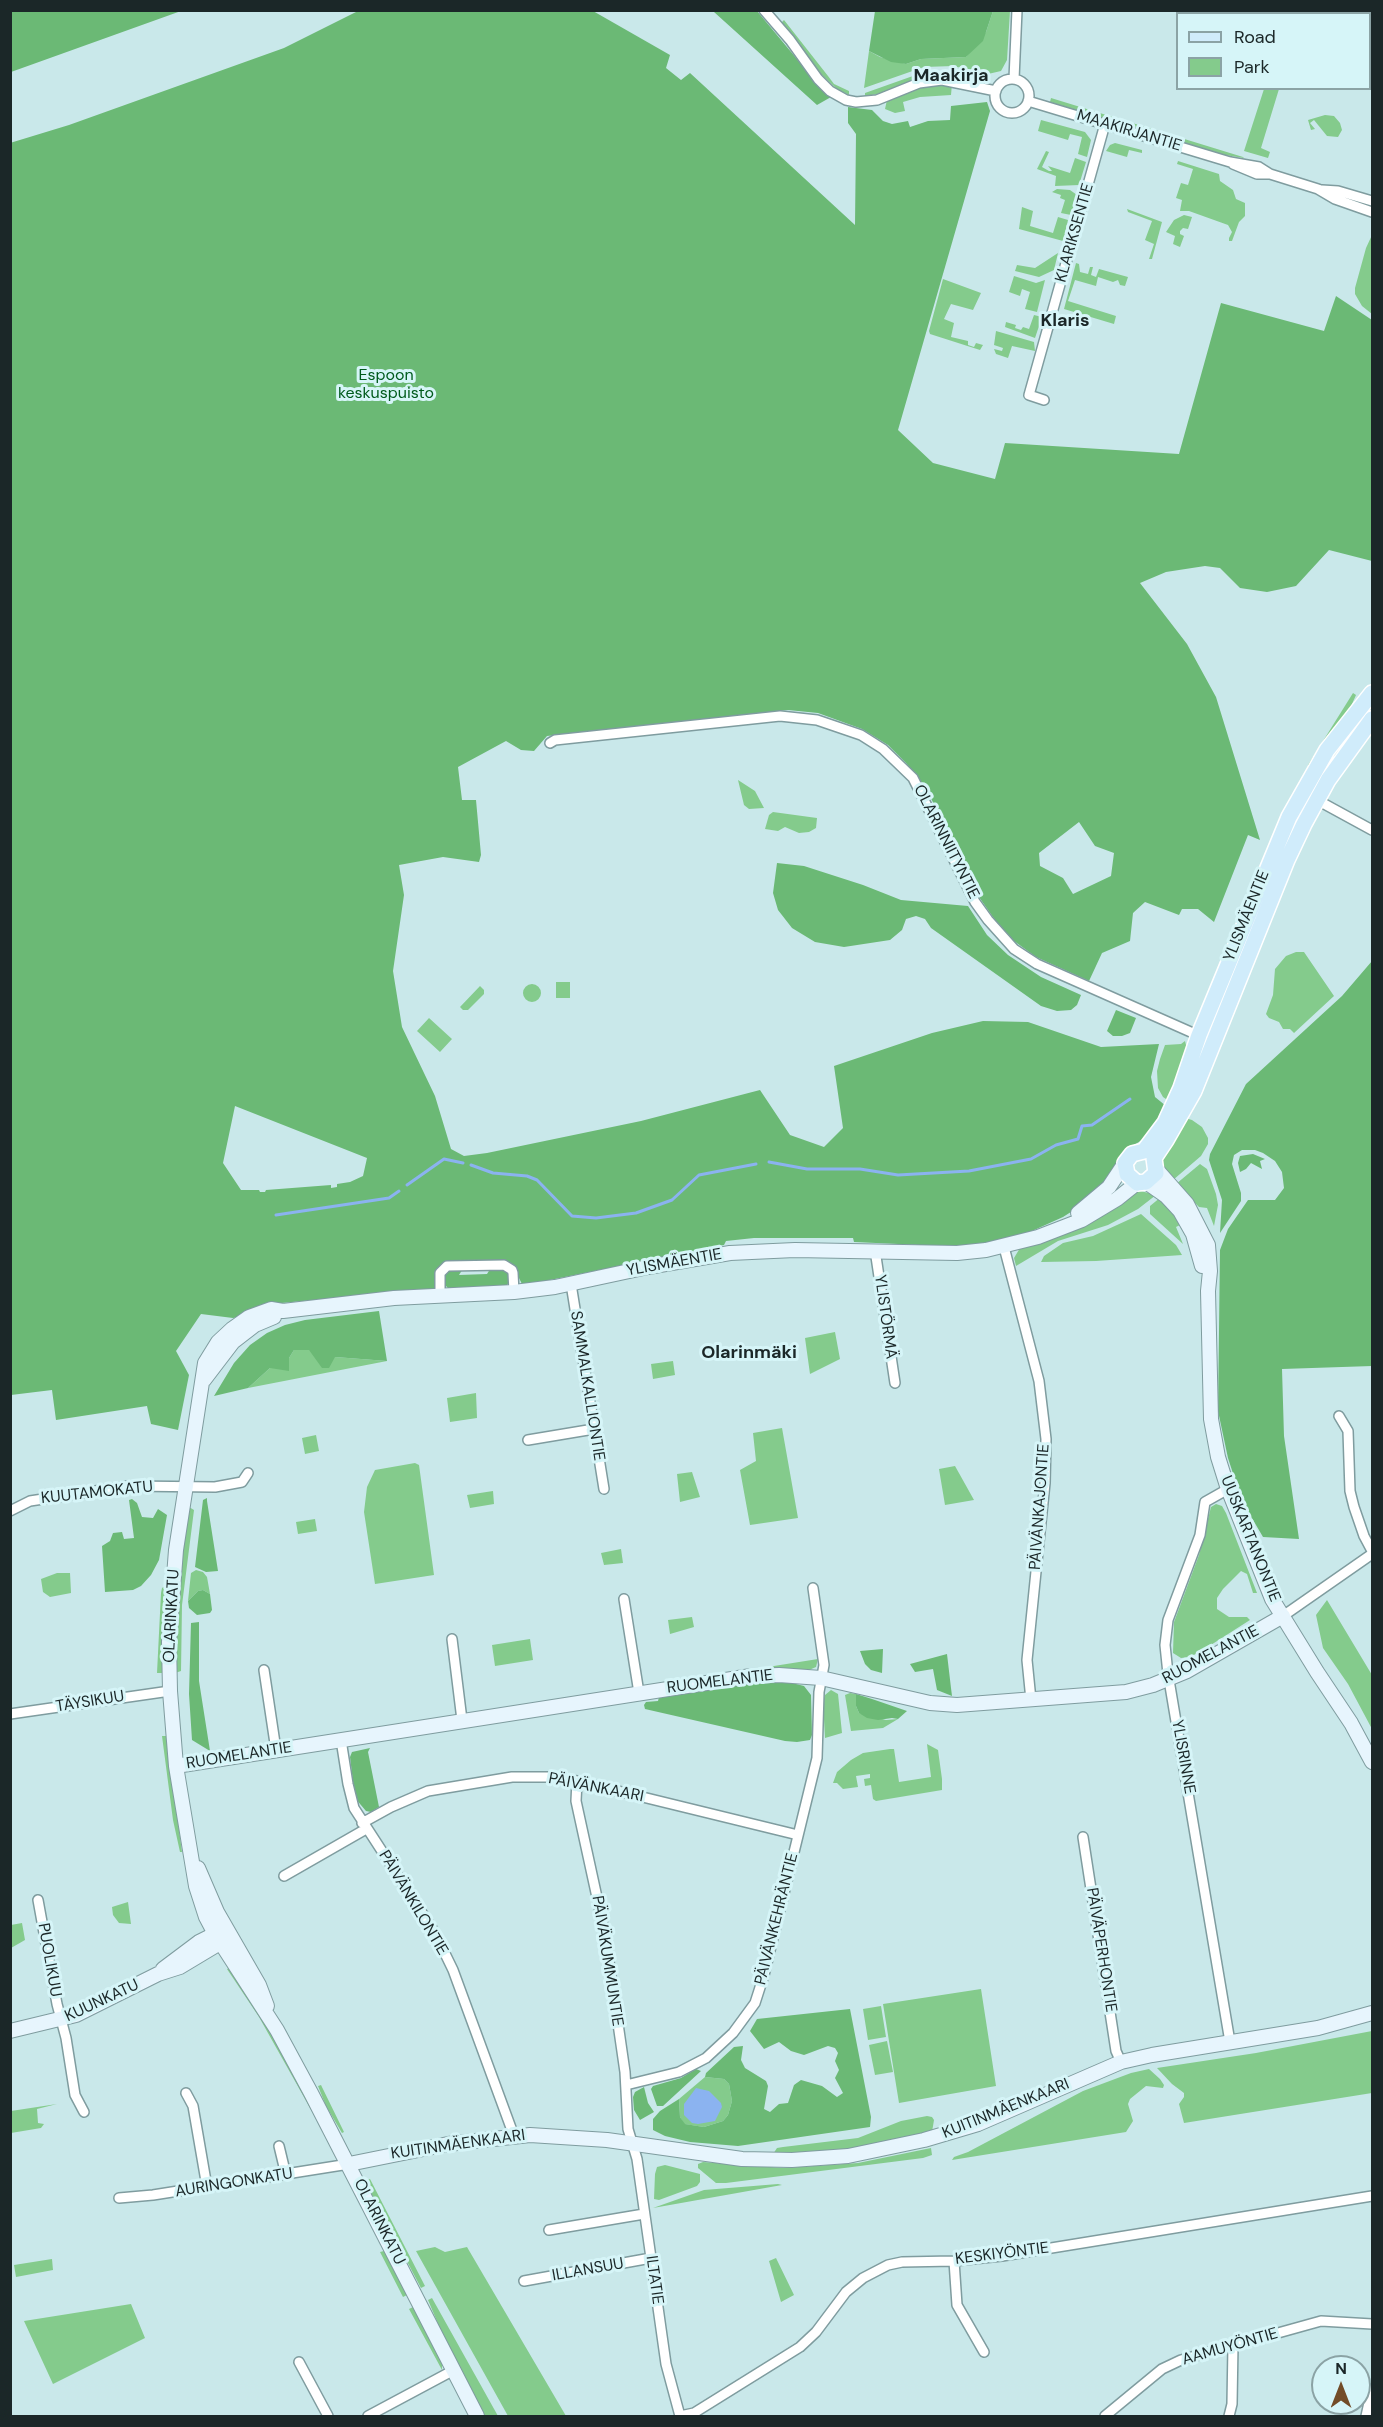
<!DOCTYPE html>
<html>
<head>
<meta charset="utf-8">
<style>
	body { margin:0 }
	#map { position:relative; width:1383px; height:2427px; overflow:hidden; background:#c9e8ea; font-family:"DM Sans",sans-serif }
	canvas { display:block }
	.frame { position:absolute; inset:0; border:12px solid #1b2728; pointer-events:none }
	.legend { position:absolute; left:1176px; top:12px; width:195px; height:78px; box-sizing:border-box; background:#d6f5f8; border:2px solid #8ba3a5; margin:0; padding:8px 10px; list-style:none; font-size:18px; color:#1b2728 }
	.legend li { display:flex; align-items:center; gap:12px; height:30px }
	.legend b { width:30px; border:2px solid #8ba3a5 }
	.north { position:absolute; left:1311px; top:2355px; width:60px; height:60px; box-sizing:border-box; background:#d6f5f8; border:2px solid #8ba3a5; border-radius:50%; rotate:0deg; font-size:16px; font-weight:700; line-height:24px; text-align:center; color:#1b2728 }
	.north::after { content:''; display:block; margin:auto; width:21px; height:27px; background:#724c28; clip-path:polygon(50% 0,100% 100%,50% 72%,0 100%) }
</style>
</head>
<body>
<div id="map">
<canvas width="1383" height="2427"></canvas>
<div class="frame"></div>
<ul class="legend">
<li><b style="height:8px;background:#d0ecfb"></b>Road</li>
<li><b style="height:16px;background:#84cb8c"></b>Park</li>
</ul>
<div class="north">N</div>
</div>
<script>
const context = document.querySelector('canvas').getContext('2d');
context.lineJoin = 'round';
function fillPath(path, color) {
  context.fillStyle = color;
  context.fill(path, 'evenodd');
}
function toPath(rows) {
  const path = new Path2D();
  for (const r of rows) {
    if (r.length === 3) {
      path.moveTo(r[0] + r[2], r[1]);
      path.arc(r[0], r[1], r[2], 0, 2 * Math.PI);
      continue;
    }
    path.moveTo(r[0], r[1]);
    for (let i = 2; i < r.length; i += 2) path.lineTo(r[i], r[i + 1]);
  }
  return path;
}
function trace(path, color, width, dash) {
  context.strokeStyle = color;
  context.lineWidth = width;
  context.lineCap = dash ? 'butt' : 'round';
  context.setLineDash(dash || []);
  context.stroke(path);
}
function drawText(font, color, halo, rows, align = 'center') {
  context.font = font + ' "DM Sans",sans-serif';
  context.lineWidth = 6;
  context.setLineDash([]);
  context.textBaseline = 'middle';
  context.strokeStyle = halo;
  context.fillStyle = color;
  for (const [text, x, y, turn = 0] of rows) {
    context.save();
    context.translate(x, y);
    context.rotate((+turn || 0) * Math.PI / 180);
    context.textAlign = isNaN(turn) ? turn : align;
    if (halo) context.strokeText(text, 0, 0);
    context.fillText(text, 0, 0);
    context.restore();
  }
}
const green = toPath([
	[993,11,1010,11,1007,60,1001,71,988,74,953,66,924,67,864,88,869,51,880,57,906,64,921,59,966,57,986,32],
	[784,20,828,76,834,84,849,91,849,95,837,89,822,75,781,23],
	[927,71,951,71,979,78,978,82,954,76,929,76,883,93,865,96,865,93],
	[937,83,952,84,951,95,920,97,903,102,905,111,895,113,885,109,887,100,920,86],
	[1264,89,1279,89,1261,148,1270,152,1268,158,1244,151],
	[1051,98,1243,157,1244,158,1225,155,1050,102],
	[1325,115,1334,116,1340,123,1342,130,1338,137,1327,136,1314,120,1310,123,1315,129,1311,130,1308,120],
	[1041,120,1085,132,1091,140,1087,157,1078,154,1082,137,1070,134,1068,140,1038,131],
	[1115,143,1142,150,1142,153,1129,150,1127,157,1106,151,1110,145],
	[1046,151,1049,152,1042,167,1049,171,1052,171,1048,166,1070,173,1075,158,1086,162,1079,185,1055,186,1056,176,1037,169],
	[1178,161,1219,174,1220,181,1233,190,1236,199,1245,203,1245,216,1239,222,1232,241,1229,241,1229,238,1232,232,1228,225,1189,211,1180,211,1182,200,1176,198,1181,183,1188,185,1193,169,1177,164],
	[1057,189,1070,190,1077,195,1071,215,1061,213,1065,200,1060,198,1061,195,1052,192],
	[1022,207,1033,211,1030,226,1053,233,1058,217,1068,220,1063,241,1019,229],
	[1127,209,1162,222,1152,259,1149,259,1154,244,1145,240,1152,221,1128,212],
	[1184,215,1192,217,1188,229,1183,228,1180,231,1180,234,1184,236,1180,247,1173,244,1175,236,1166,232,1174,220],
	[1372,235,1372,314,1362,306,1355,294,1355,288,1366,248],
	[1058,253,1054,270,1039,277,1015,271,1017,265,1035,268],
	[1076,263,1079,264,1080,272,1088,274,1090,267,1093,267,1091,275,1096,277,1099,269,1128,277,1125,286,1120,285,1118,280,1113,282,1098,277,1096,286,1075,280,1068,301,1116,316,1114,324,1064,309],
	[1014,276,1036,283,1045,280,1037,312,1025,309,1030,292,1022,289,1020,296,1009,292],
	[943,279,981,293,973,310,951,304,944,319,954,323,951,337,968,341,968,345,974,347,976,343,983,345,980,350,930,334,929,331],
	[1034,315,1042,317,1035,338,1005,327,1006,322,1016,325,1015,328,1021,330,1023,327,1029,329],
	[996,331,1034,342,1035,351,1012,346,1008,358,996,354,994,349,1002,351,1003,348,994,345],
	[1353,693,1356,695,1348,713,1310,766,1308,765],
	[738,780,755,791,764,808,749,809,744,805],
	[773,812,817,818,816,828,809,832,799,833,785,827,778,831,765,829,769,815],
	[1296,952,1304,952,1334,996,1294,1033,1290,1029,1283,1029,1279,1022,1269,1018,1266,1014,1273,995,1275,969,1286,956],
	[556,982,570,982,570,998,556,998],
	[532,993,9],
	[480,986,484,990,484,994,468,1010,463,1010,460,1007],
	[429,1018,452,1039,440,1052,417,1031],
	[1185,1041,1187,1049,1169,1101,1163,1097,1158,1088,1157,1071,1160,1059,1165,1045,1181,1044],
	[1185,1118,1192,1120,1202,1127,1208,1138,1208,1144,1201,1156,1173,1180,1162,1166,1162,1160],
	[1200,1164,1207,1169,1216,1194,1218,1205,1214,1226,1207,1208,1199,1207,1176,1184],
	[1137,1190,1156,1195,1138,1209,1108,1225,1058,1241,1016,1266,1014,1258,1020,1248,1040,1242],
	[1161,1197,1172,1206,1180,1225,1176,1227,1183,1244,1150,1214,1150,1206],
	[1141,1214,1176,1245,1182,1255,1096,1261,1041,1262,1044,1256,1063,1243,1093,1236],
	[835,1332,840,1359,810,1374,805,1338],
	[294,1350,309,1350,335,1357,387,1361,248,1388,270,1368,289,1358],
	[673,1361,675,1375,653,1379,651,1364],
	[476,1393,477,1418,450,1422,447,1398],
	[782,1428,798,1518,750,1525,740,1470,756,1461,753,1433],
	[316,1435,319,1451,305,1454,302,1438],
	[415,1463,419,1465,434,1575,375,1584,364,1512,367,1487,375,1470],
	[955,1466,974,1500,945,1505,939,1469],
	[692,1472,700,1497,680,1502,677,1474],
	[493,1491,494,1504,470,1508,467,1495],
	[1216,1504,1222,1506,1226,1513,1257,1593,1253,1593,1247,1574,1241,1571,1223,1589,1217,1598,1217,1609,1229,1617,1247,1617,1250,1620,1203,1650,1190,1657,1181,1658,1173,1653,1174,1622,1199,1555,1211,1507],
	[189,1507,194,1510,182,1605,181,1671,175,1673,176,1625,182,1556],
	[315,1519,317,1531,298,1534,296,1522],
	[621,1549,623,1563,604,1565,601,1553],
	[196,1570,203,1572,207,1577,210,1594,203,1590,198,1591,188,1601,191,1573],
	[57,1573,70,1573,71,1593,50,1597,43,1592,41,1579],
	[165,1586,163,1673,157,1673,161,1593,162,1588],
	[1327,1600,1372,1675,1372,1729,1348,1684,1323,1648,1316,1615],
	[692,1617,694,1627,670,1634,668,1620],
	[530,1639,533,1660,495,1666,492,1645],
	[818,1659,816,1667,809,1670,755,1669],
	[831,1690,838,1694,842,1733,825,1738,823,1701,825,1695],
	[850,1693,856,1694,856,1706,859,1713,886,1720,898,1719,883,1728,851,1731,845,1695],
	[162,1736,167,1736,182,1852,180,1852,173,1820],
	[927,1744,938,1750,942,1779,942,1790,876,1801,873,1799,871,1785,865,1786,864,1779,870,1778,870,1774,856,1776,858,1787,843,1789,837,1783,833,1783,837,1772,851,1760,863,1753,890,1749,894,1749,899,1782,931,1777],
	[128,1902,131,1924,119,1923,113,1915,112,1907],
	[22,1923,25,1940,11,1948,11,1925],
	[229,1968,261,2012,321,2123,319,2124,259,2017,227,1969],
	[981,1989,996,2086,899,2103,883,2004],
	[881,2006,886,2037,868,2040,863,2009],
	[1372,2031,1372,2093,1184,2123,1179,2104,1184,2097,1184,2093,1172,2084,1157,2068,1256,2053],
	[887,2041,893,2072,875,2075,869,2045],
	[1149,2069,1160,2079,1164,2085,1163,2088,1146,2086,1130,2099,1128,2104,1133,2121,1126,2132,952,2160,954,2157,968,2152,1083,2091,1131,2073],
	[705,2077,724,2079,729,2084,732,2101,728,2115,723,2121,704,2127,684,2124,680,2117,679,2099],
	[321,2085,344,2132,342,2133,326,2106,318,2086],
	[57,2104,37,2109,38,2123,44,2124,41,2128,11,2133,11,2111],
	[927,2116,932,2117,934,2120,932,2132,908,2138,843,2150,811,2154,773,2154,777,2148,783,2147,858,2138,901,2121],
	[931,2148,932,2155,923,2158,726,2183,716,2183,698,2168,698,2164,703,2162,784,2168,858,2163],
	[665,2165,700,2174,700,2182,697,2186,659,2200,654,2199,655,2174,657,2167],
	[370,2179,425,2286,421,2288,371,2193,368,2185,367,2180],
	[778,2184,782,2185,653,2208,704,2190],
	[435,2247,445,2252,467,2247,566,2416,508,2416,416,2251],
	[384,2251,396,2268,407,2295,403,2297,380,2252],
	[776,2258,794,2295,781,2302,769,2261],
	[52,2259,53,2270,16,2277,14,2265],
	[432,2298,498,2416,483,2416,439,2326,428,2300],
	[131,2304,145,2338,53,2384,24,2321],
	[413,2307,442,2360,442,2370,409,2309]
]);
const forest = toPath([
	[11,10,181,10,181,11,11,72],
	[360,10,593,11,670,55,666,68,681,80,690,73,855,225,856,134,848,123,848,107,872,110,883,121,892,124,908,121,910,127,928,121,950,120,951,106,987,102,990,111,898,430,933,463,995,479,1005,443,1179,454,1221,303,1324,331,1336,296,1372,320,1372,561,1329,550,1296,586,1267,592,1240,588,1220,568,1205,566,1166,572,1140,583,1187,644,1216,697,1260,840,1248,835,1214,922,1198,909,1182,909,1179,915,1145,902,1133,913,1130,941,1102,953,1089,981,1036,957,1014,941,995,920,979,897,927,790,906,763,888,745,862,729,818,713,788,710,547,736,534,751,521,750,506,741,458,767,462,800,476,800,481,855,479,862,443,857,399,865,404,895,393,971,402,1027,435,1096,451,1149,464,1156,487,1153,641,1121,760,1090,790,1135,824,1147,843,1128,834,1066,932,1033,983,1021,1028,1022,1101,1047,1159,1044,1151,1077,1155,1097,1166,1106,1156,1125,1145,1138,1131,1147,1117,1170,1085,1203,1063,1217,1032,1231,1003,1240,973,1245,942,1246,854,1242,853,1238,754,1238,726,1241,724,1245,530,1284,522,1284,515,1270,502,1261,443,1263,439,1267,437,1286,433,1289,260,1305,244,1316,233,1318,201,1314,176,1351,189,1375,178,1430,151,1424,147,1406,56,1420,52,1390,11,1395,10,143,69,125,284,48],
	[1079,822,1095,846,1114,853,1111,876,1073,894,1063,878,1040,866,1039,853],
	[235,1106,367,1158,363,1176,350,1182,337,1184,337,1187,331,1188,331,1185,266,1190,265,1192,260,1192,259,1190,241,1190,223,1163],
	[715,10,757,11,821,88,831,97,817,105,714,12],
	[875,11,875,10,993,11,983,41,966,57,921,59,906,64,891,62,869,51],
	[777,863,804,866,863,885,901,900,968,906,987,935,1008,955,1041,977,1081,995,1077,1005,1071,1010,1057,1011,1041,1006,931,928,925,919,916,916,906,919,902,930,890,940,844,947,815,942,792,928,778,910,773,893],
	[1372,961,1372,1366,1282,1369,1284,1436,1299,1539,1263,1537,1242,1501,1228,1458,1218,1411,1220,1250,1228,1229,1248,1200,1275,1200,1284,1188,1282,1172,1275,1161,1263,1153,1255,1150,1242,1150,1234,1155,1232,1164,1241,1193,1241,1201,1220,1233,1222,1200,1209,1160,1210,1154,1246,1084,1342,996],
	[1116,1010,1136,1018,1130,1033,1122,1036,1113,1036,1107,1031],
	[1253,1154,1265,1159,1260,1161,1262,1169,1251,1163,1246,1169,1240,1172,1238,1163,1240,1156],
	[492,1266,509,1269,511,1280,506,1286,449,1289,446,1286,446,1270,464,1267,459,1275,487,1274],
	[379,1311,387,1361,335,1357,329,1368,322,1368,309,1350,294,1350,289,1358,289,1371,270,1368,248,1388,214,1396,234,1363,250,1345,267,1333,285,1325,305,1320],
	[207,1498,207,1501,218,1571,206,1572,195,1567,203,1500],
	[132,1499,137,1503,142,1517,153,1518,158,1509,167,1515,159,1560,151,1575,141,1586,133,1590,105,1592,102,1546,110,1541,113,1533,122,1532,124,1539,134,1538,129,1500],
	[203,1590,210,1594,212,1610,210,1613,197,1615,189,1608,188,1601,198,1591],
	[199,1622,199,1681,210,1751,192,1740,189,1694,191,1623],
	[883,1649,882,1673,871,1670,865,1664,860,1651],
	[947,1654,951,1688,952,1696,937,1690,933,1669,915,1672,910,1664],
	[746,1683,792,1683,804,1686,811,1695,812,1735,810,1740,797,1742,785,1741,645,1709,644,1705,646,1702,658,1701,659,1697],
	[856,1694,872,1699,907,1711,898,1719,892,1718,878,1720,867,1718,859,1713,856,1706],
	[370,1748,368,1752,379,1807,371,1812,366,1811,355,1798,350,1757,352,1752],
	[850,2009,871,2117,870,2127,738,2146,690,2142,665,2136,653,2130,653,2119,660,2111,679,2099,680,2117,685,2124,704,2127,723,2121,728,2115,732,2101,729,2084,724,2079,705,2077,706,2073,734,2047,743,2046,741,2060,745,2068,766,2081,768,2086,764,2109,770,2112,779,2104,788,2103,794,2085,801,2080,822,2086,837,2097,843,2093,835,2078,839,2070,835,2061,838,2053,835,2048,828,2046,804,2055,791,2051,779,2042,764,2049,750,2031,757,2019],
	[696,2069,701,2071,663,2106,657,2106,651,2089,653,2086,681,2078],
	[644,2087,648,2103,654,2112,640,2120,634,2110,633,2097,635,2092]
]);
const water = toPath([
	[696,2088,709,2091,721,2103,722,2107,715,2121,698,2124,692,2123,684,2115,684,2104]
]);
const stream = toPath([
	[769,1162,807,1169,860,1169,898,1175,969,1171,1031,1159,1056,1145,1078,1139,1082,1126,1092,1125,1130,1099],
	[471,1165,493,1173,527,1176,537,1180,572,1216,596,1218,636,1213,672,1200,699,1175,756,1164],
	[407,1185,444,1159,463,1163],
	[276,1215,389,1198,399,1191]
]);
const street = toPath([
	[764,10,790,40,818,79,830,91,846,100,856,102,877,100,919,83,942,80,996,91],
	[1359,10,1360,14],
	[1370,53,1372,65],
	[1014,79,1017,10],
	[1012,96,17],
	[1028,101,1230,162,1259,167,1270,174,1318,189,1335,199,1372,212],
	[1233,164,1257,174,1270,174],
	[1322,190,1338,191,1372,201],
	[1044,400,1029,395,1105,124],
	[550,743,555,740,780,716,817,720,861,735,883,749,913,778,975,902,988,920,1014,949,1037,964,1202,1037],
	[1317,800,1372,830],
	[1004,1247,1039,1381,1046,1439,1045,1483,1027,1660,1031,1700],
	[875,1250,895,1383],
	[571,1284,604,1489],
	[440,1296,440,1273,447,1266,504,1265,512,1270,513,1273,514,1292],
	[1339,1416,1348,1431,1350,1491,1354,1507,1364,1536,1372,1551],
	[528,1440,594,1429],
	[1228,1489,1205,1502,1200,1535,1168,1620,1165,1645,1168,1674,1230,2042],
	[10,1511,30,1501,128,1486,215,1487,242,1482,248,1473],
	[624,1599,639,1693],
	[1283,1616,1372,1554],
	[452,1639,462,1720],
	[264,1670,276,1750],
	[10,1714,170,1691],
	[341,1740,348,1784,354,1808,435,1933,453,1970,514,2136],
	[577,1781,576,1801,605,1934,625,2072,628,2129,637,2159,666,2364,680,2416],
	[362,1823,391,1807,428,1791,512,1777,547,1777,577,1781,798,1835],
	[1083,1837,1116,2051,1121,2062],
	[284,1876,366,1829],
	[38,1900,57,2004,66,2038,75,2095,84,2112],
	[626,2085,679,2072,706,2058,733,2033,755,2003,764,1975,817,1758,819,1692,824,1665,813,1588],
	[186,2093,193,2106,207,2187],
	[279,2146,286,2175],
	[119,2198,153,2195,349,2164],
	[549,2230,644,2214],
	[954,2261,957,2305,984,2352],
	[524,2281,651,2258],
	[299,2362,328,2416],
	[368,2416,454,2370],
	[680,2416,694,2413,800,2347,816,2332,846,2292,863,2278,888,2265,902,2262,954,2261,1002,2256,1372,2196],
	[1105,2416,1162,2369,1181,2360,1321,2321,1372,2324],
	[1229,2416,1232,2404,1233,2345],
	[1366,2416,1372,2389]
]);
const secondary = toPath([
	[1157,1170,1187,1204,1208,1245,1210,1271,1208,1291,1211,1419,1218,1457,1228,1489,1272,1599,1317,1672,1351,1723,1372,1762],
	[1146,1182,1166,1196,1180,1211,1193,1234,1202,1266],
	[1078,1213,1109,1187,1125,1163],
	[204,1380,233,1342,255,1325,274,1317],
	[176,1766,751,1676,779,1675,821,1678,930,1703,957,1705,1126,1692,1153,1685,1187,1671,1283,1616],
	[198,1868,217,1912,259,1985,267,2006],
	[163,1969,199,1942,215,1934,223,1934],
	[10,2031,76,2015,158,1974,180,1967,220,1943,228,1933],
	[349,2164,448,2144,530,2135,607,2140,742,2159,792,2160,848,2156,924,2140,978,2124,1121,2062,1152,2055,1318,2028,1372,2013],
	[477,2416,311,2093,277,2030,215,1934,206,1917,196,1886,176,1766,170,1691,169,1642,176,1550,205,1363,218,1342,232,1329,249,1317,271,1309,283,1311,394,1298,514,1292,555,1287,648,1267,730,1253,795,1250,957,1253,986,1250,1038,1237,1082,1220,1117,1199,1137,1183]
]);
const primary = toPath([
	[1372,693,1327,750,1289,817,1199,1035,1181,1088,1165,1123,1144,1151,1132,1154,1125,1163,1127,1174,1137,1183,1146,1182,1156,1173,1154,1158,1166,1140,1194,1091,1287,860,1304,824,1328,780,1372,719]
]);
const streetNames = [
	["MAAKIRJANTIE",1129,131,17],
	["KLARIKSENTIE",1075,233,-74],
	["OLARINNIITYNTIE",946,842,63],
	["YLISMÄENTIE",1247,916,-68],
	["YLISMÄENTIE",674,1263,-10],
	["YLISTÖRMÄ",885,1317,82],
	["SAMMALKALLIONTIE",587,1386,81],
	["KUUTAMOKATU",97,1493,-6],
	["PÄIVÄNKAJONTIE",1040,1507,-86],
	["UUSKARTANONTIE",1250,1539,68],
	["OLARINKATU",172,1616,-87],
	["RUOMELANTIE",1211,1655,-28],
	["RUOMELANTIE",720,1682,-7],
	["TÄYSIKUU",90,1702,-9],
	["RUOMELANTIE",239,1756,-9],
	["YLISRINNE",1183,1757,80],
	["PÄIVÄNKAARI",596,1788,11],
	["PÄIVÄNKILONTIE",413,1903,59],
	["PÄIVÄNKEHRÄNTIE",777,1919,-76],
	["PÄIVÄPERHONTIE",1101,1950,81],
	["PUOLIKUU",49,1960,80],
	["PÄIVÄKUMMUNTIE",607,1961,81],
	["KUUNKATU",102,2001,-25],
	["KUITINMÄENKAARI",1006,2109,-22],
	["KUITINMÄENKAARI",458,2145,-8],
	["AURINGONKATU",234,2183,-9],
	["OLARINKATU",379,2222,63],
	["KESKIYÖNTIE",1002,2254,-7],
	["ILLANSUU",588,2270,-10],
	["ILTATIE",654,2280,82],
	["AAMUYÖNTIE",1230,2347,-16]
];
const parkNames = [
	["Espoon",386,376],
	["keskuspuisto",386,394]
];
const neighbourhoodNames = [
	["Maakirja",951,76],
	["Klaris",1065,321],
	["Olarinmäki",749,1353]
];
fillPath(green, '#84cb8c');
fillPath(forest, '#6bb975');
fillPath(water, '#8bb3f0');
trace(stream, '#8bb3f0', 3);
trace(street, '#7f9c9f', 12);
trace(secondary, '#7f9c9f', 16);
trace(primary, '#fff', 18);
trace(street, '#fff', 9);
trace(secondary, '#e7f5fd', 14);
trace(primary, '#d0ecfb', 15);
drawText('16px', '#1b2728', '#d6f5f8', streetNames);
drawText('16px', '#005b1c', '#d6f5f8', parkNames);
drawText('bold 18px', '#1b2728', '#d6f5f8', neighbourhoodNames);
</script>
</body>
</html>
